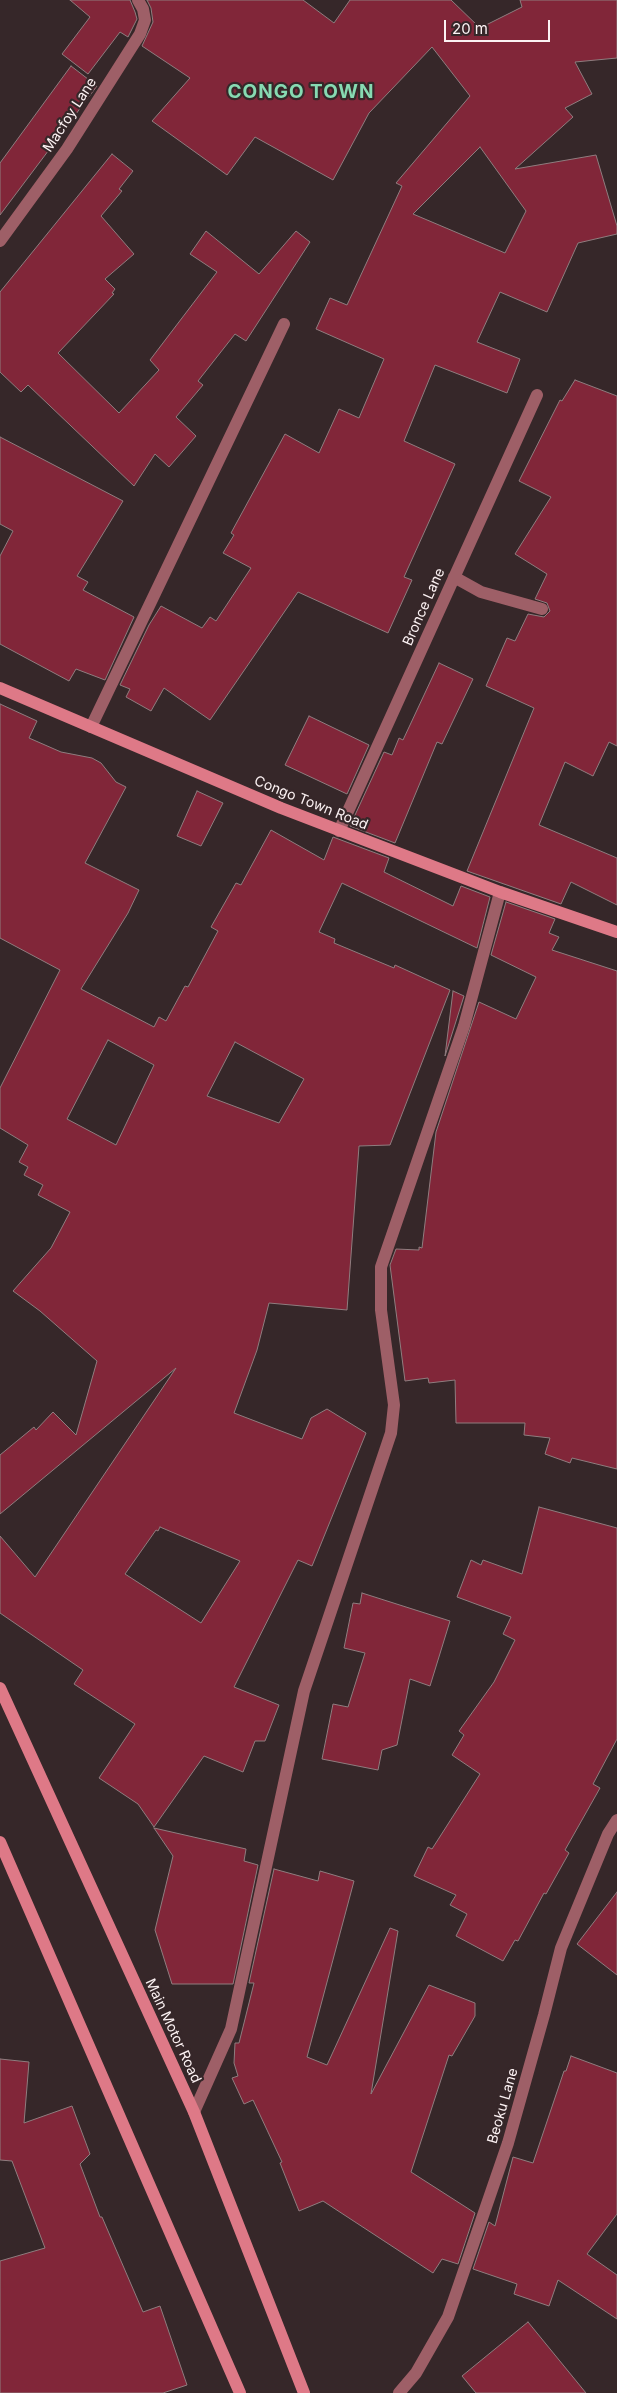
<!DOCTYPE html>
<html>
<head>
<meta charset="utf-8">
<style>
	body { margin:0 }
	#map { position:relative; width:617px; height:2393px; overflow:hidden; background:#362729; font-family:Inter,sans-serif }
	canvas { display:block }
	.scale { position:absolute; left:444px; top:20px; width:106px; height:22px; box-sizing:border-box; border:2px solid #fcf2f3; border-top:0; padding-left:6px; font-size:15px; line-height:18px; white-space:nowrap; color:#fcf2f3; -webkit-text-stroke:4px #362729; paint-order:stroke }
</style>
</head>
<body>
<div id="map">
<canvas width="617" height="2393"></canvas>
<div class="scale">20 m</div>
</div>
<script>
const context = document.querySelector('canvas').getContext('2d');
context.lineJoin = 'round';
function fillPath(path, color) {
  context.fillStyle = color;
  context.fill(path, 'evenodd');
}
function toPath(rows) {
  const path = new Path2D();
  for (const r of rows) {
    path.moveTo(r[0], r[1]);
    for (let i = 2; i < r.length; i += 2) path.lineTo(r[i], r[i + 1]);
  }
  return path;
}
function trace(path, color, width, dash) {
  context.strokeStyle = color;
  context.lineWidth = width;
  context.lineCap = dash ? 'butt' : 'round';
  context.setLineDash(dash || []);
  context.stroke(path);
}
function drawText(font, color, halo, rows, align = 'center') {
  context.font = font + ' Inter,sans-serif';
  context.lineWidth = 4.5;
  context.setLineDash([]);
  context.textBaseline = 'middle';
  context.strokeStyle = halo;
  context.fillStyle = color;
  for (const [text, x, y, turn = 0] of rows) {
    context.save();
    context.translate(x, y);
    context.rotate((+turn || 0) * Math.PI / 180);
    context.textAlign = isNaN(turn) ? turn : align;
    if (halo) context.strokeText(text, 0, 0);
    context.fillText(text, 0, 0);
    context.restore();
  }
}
const building = toPath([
	[70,0,130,0,135,12,137,19,128,37,120,32,88,74,62,54,90,17,70,0],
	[147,0,303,0,334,23,350,0,451,0,480,28,522,7,520,0,617,0,617,58,575,62,592,94,565,108,573,117,515,169,596,155,617,226,617,234,578,243,547,312,500,292,477,342,520,359,507,393,435,365,404,441,455,464,404,577,412,580,388,633,298,592,210,720,164,688,151,711,126,697,130,689,120,685,149,625,161,606,202,628,210,617,216,621,251,568,223,553,234,535,231,533,285,434,319,453,339,409,359,418,384,359,316,329,330,298,347,305,402,186,396,183,470,96,432,47,369,113,333,180,255,137,227,175,152,121,190,78,142,46,153,22,151,8,147,0],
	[480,147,526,211,505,253,413,214,480,147],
	[71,66,97,86,0,215,0,163,71,66],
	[112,154,133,171,119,189,122,191,101,216,134,254,105,279,115,289,112,293,114,294,58,353,119,413,159,370,150,360,217,272,190,254,206,231,259,274,296,231,310,242,246,341,235,334,198,381,203,385,176,417,196,436,169,467,155,454,134,486,28,385,21,392,0,372,0,292,112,154],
	[575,380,617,396,617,746,609,742,593,776,565,762,539,825,617,858,617,905,571,882,561,904,467,871,534,708,486,686,507,638,515,641,528,614,544,617,550,611,547,603,535,599,547,574,515,554,551,497,519,481,560,400,562,401,575,380],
	[0,437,123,501,77,576,88,582,83,590,134,617,105,680,76,669,69,681,0,644,0,556,13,531,0,524,0,437],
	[439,663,473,679,442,744,437,742,395,843,350,826,384,752,392,755,399,738,403,740,439,663],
	[0,704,37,721,29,738,61,752,92,758,101,763,116,782,126,787,85,863,139,890,128,913,81,989,154,1027,159,1017,166,1021,185,986,188,987,218,931,211,927,236,883,241,885,271,830,324,860,333,837,389,858,384,872,453,906,461,886,490,897,477,948,342,883,319,932,335,939,334,943,394,968,395,965,450,990,390,1145,359,1146,347,1310,269,1303,257,1350,234,1413,302,1439,311,1418,327,1409,366,1433,312,1566,298,1560,234,1687,279,1705,265,1741,255,1741,243,1772,204,1756,154,1827,138,1804,99,1778,135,1724,74,1684,83,1670,0,1613,0,1536,35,1577,176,1368,0,1514,0,1455,34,1427,36,1430,53,1412,76,1435,97,1361,40,1311,13,1291,51,1248,70,1212,38,1195,43,1185,24,1175,28,1167,19,1162,28,1145,0,1128,0,1088,60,970,0,938,0,704],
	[108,1040,154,1065,116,1145,67,1119,108,1040],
	[235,1042,304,1079,279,1123,207,1096,235,1042],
	[160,1527,240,1561,201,1623,125,1574,156,1530,158,1531,160,1527],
	[309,716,369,745,347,794,285,765,309,716],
	[197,791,223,803,201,846,177,836,197,791],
	[506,902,555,919,549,933,559,937,552,950,617,971,617,1469,572,1458,570,1463,545,1454,550,1438,524,1435,525,1423,456,1423,455,1380,429,1383,428,1378,405,1381,390,1265,396,1249,419,1250,419,1247,422,1248,436,1132,479,1002,516,1019,536,977,491,955,506,902],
	[453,991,464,996,445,1056,453,991],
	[539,1507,617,1528,617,1739,593,1784,600,1788,565,1850,569,1853,546,1894,544,1893,518,1941,515,1940,503,1961,456,1936,467,1914,450,1905,456,1895,414,1876,428,1847,432,1849,480,1774,452,1755,464,1735,459,1731,494,1682,515,1640,503,1634,511,1617,457,1597,471,1560,481,1565,483,1560,522,1574,539,1507],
	[362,1593,450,1621,430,1686,410,1679,397,1745,382,1750,378,1770,322,1759,333,1704,348,1707,365,1653,344,1648,353,1603,360,1604,362,1593],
	[154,1828,246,1849,244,1861,258,1865,233,1984,172,1984,155,1930,173,1856,154,1828],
	[274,1869,318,1881,320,1871,354,1881,307,2057,327,2065,390,1928,398,1931,371,2094,429,1985,475,2003,475,2016,452,2056,449,2055,411,2172,475,2213,458,2264,442,2259,433,2273,323,2201,299,2211,280,2163,282,2162,253,2100,244,2104,232,2078,238,2076,234,2063,235,2043,239,2043,254,1983,249,1983,274,1869],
	[617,1892,617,1975,577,1944,617,1892],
	[571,2056,617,2073,617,2214,587,2254,617,2275,617,2319,558,2280,549,2306,514,2294,517,2284,473,2269,489,2222,495,2226,513,2157,533,2163,564,2071,566,2071,571,2056],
	[0,2059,29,2062,24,2123,72,2106,90,2154,80,2164,100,2217,102,2217,143,2312,160,2306,187,2385,163,2393,0,2393,0,2261,45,2248,12,2161,0,2160,0,2059],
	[528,2322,586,2393,476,2393,462,2376,528,2322]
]);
const minor = toPath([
	[0,241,67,149,140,34,145,20,143,9,138,0],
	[454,577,481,592,542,609],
	[91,727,284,324],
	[339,831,537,395],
	[194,2112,231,2029,304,1691,391,1433,394,1405,381,1310,381,1267,464,1026,500,892],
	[399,2393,416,2373,448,2317,508,2143,544,2015,561,1948,608,1834,617,1820]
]);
const secondary = toPath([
	[0,688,281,808,500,892,617,932],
	[0,1688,194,2112,304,2393],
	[0,1842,240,2393]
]);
const streetNames = [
	["Macfoy Lane",70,115,-57],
	["Bronce Lane",424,607,-66],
	["Congo Town Road",311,803,22],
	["Main Motor Road",173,2031,65],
	["Beoku Lane",503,2106,-74]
];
const districtNames = [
	["CONGO TOWN",301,92]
];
fillPath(building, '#812639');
trace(building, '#8f7d7f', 1);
trace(minor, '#9e5f67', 12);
trace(secondary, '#de7987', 12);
drawText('14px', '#fcf2f3', '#362729', streetNames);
context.letterSpacing = '1px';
drawText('bold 19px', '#87dab2', '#362729', districtNames);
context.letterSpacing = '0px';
</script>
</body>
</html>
